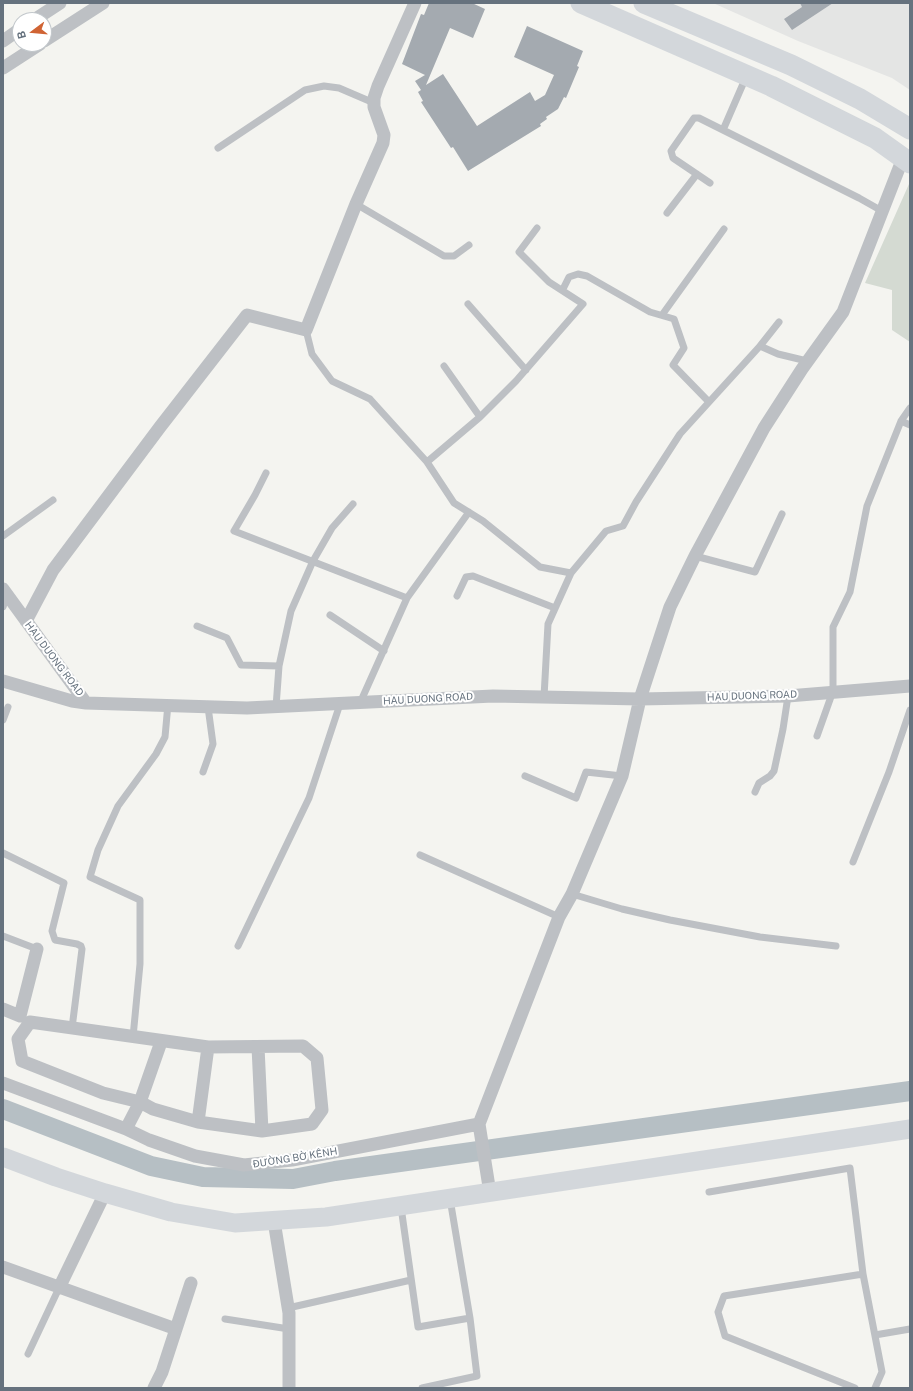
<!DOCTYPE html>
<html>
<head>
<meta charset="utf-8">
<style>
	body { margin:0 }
	#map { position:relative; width:913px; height:1391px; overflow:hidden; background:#f4f4f0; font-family:"Public Sans",sans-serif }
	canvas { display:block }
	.frame { position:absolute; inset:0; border:4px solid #66727e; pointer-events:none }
	.north { position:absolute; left:12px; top:12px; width:40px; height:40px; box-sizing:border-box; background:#fff; border:1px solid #c2c7cb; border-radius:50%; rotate:254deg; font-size:11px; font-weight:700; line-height:16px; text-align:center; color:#66727e }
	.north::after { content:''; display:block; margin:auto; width:14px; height:18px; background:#d06434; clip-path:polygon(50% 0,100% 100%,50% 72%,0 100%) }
</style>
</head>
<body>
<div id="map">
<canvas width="913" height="1391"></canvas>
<div class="frame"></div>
<div class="north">B</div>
</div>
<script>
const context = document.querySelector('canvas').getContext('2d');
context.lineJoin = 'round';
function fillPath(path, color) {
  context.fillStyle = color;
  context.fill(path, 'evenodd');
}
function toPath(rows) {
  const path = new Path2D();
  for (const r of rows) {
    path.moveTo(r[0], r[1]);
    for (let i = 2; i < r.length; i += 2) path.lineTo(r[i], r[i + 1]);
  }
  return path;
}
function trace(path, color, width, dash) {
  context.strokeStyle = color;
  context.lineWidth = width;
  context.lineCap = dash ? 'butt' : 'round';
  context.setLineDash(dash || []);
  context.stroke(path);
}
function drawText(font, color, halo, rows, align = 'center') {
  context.font = font + ' "Public Sans",sans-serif';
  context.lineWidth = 4;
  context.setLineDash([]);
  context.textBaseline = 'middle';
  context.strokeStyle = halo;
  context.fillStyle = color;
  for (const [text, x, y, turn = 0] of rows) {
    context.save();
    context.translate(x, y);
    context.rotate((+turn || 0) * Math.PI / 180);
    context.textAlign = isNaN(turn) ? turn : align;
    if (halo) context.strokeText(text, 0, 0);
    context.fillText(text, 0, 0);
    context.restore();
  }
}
const built = toPath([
	[713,3,910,3,910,90,892,78,798,41]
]);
const green = toPath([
	[909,184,910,186,910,342,892,330,892,290,865,283]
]);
const river = toPath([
	[3,1109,151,1166,203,1177,293,1179,335,1171,910,1091]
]);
const building = toPath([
	[429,3,472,3,485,9,473,38,450,28,426,85,443,74,477,126,530,92,535,101,545,95,554,75,514,57,527,26,583,51,577,66,579,67,566,98,564,97,558,109,546,117,547,119,540,124,541,126,468,171,453,147,451,148,421,102,423,101,418,92,421,90,415,81,425,75,402,64,421,14,424,15],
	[800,3,833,3,792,30,784,19,802,7]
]);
const lane = toPath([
	[746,77,723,130,859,198,882,211],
	[218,148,305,90,324,86,339,88,374,103],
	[710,183,673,158,671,151,694,118,699,118,723,130],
	[356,204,444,256,454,256,469,245],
	[667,213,697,174],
	[563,289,569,277,578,274,587,276,650,312,674,319,684,348,673,365,709,402],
	[468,304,526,370],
	[662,315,724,229],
	[306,330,312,354,332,381,370,399,427,462,454,503,483,521,540,567,571,573],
	[760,346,778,354,807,361],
	[444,366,480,417],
	[901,421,910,425],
	[427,462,480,417,516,381,583,304,549,282,519,252,537,228],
	[266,473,255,495,234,531,407,598],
	[3,536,53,500],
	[695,556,755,572,782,514],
	[457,596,466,577,473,576,555,608],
	[3,607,7,595],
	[330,615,384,651],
	[197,626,227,638,241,665,279,666],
	[544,697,548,624,571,573,606,531,623,526,636,502,680,434,760,346,779,322],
	[360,703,407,598,469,512],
	[276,707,279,666,291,611,313,561,332,528,353,504],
	[3,720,8,707],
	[817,736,833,691,833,627,850,592,867,506,901,421,910,408],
	[203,772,213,744,208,707],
	[525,776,576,798,586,772,622,776],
	[755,792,759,783,770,776,774,771,783,729,788,696],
	[3,853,64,883,52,931,55,940,77,944,81,946,82,949,72,1028],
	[420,855,559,917],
	[853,862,889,772,910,710],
	[572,894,622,909,670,920,760,937,836,946],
	[3,936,37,949],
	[238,946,309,798,340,704],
	[133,1037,140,964,140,900,90,877,98,850,118,806,156,754,165,737,168,704],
	[709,1192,850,1168,863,1274,882,1372,875,1388],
	[401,1207,418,1327,470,1318],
	[288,1308,411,1280],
	[225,1319,289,1329],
	[875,1335,910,1329],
	[28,1354,59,1288],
	[422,1388,477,1376,470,1318,450,1199],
	[855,1388,725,1336,718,1312,724,1296,863,1274]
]);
const street = toPath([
	[34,20,60,3],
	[3,41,20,29],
	[44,41,103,3],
	[3,68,40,44],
	[3,589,86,703,247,708,493,696,640,699,788,696,910,686],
	[26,621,53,570,160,427,247,315,306,330,356,204,383,143,384,135,374,107,374,98,378,86,415,3],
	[3,681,72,701,86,703],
	[3,1009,20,1016,37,949],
	[30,1022,208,1047,303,1046,317,1058,322,1110,312,1124,262,1131,198,1122,153,1109,140,1102,103,1093,22,1061,18,1039,30,1022],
	[258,1047,262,1131],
	[3,1083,126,1129,149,1140,195,1156,244,1165,292,1160,479,1124],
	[198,1122,208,1047],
	[126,1129,140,1102,161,1042],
	[490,1193,479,1124,559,917,572,894,622,776,640,699,670,607,695,556,764,428,802,369,843,312,903,158],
	[274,1221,289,1313,289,1388],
	[3,1267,176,1329],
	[59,1288,105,1193],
	[154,1388,162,1372,191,1283]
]);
const secondary = toPath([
	[3,1157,56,1177,105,1193,171,1212,235,1223,326,1217,910,1129]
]);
const primary = toPath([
	[581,3,771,86,875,138,910,163],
	[644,3,791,65,860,99,910,129]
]);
const streetNames = [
	["HAU DUONG ROAD",54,659,53],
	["HAU DUONG ROAD",752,696,-2],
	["HAU DUONG ROAD",428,699,-3],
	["ĐƯỜNG BỜ KÊNH",295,1158,-9]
];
fillPath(built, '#e4e5e4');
fillPath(green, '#d4dad2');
trace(river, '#b6bfc4', 20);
fillPath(building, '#a4aab0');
trace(lane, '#bdc0c4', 7);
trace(street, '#bdc0c4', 13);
trace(secondary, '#d3d7db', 19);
trace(primary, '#d3d7db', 21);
drawText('10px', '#66727e', '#fff', streetNames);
</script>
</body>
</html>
